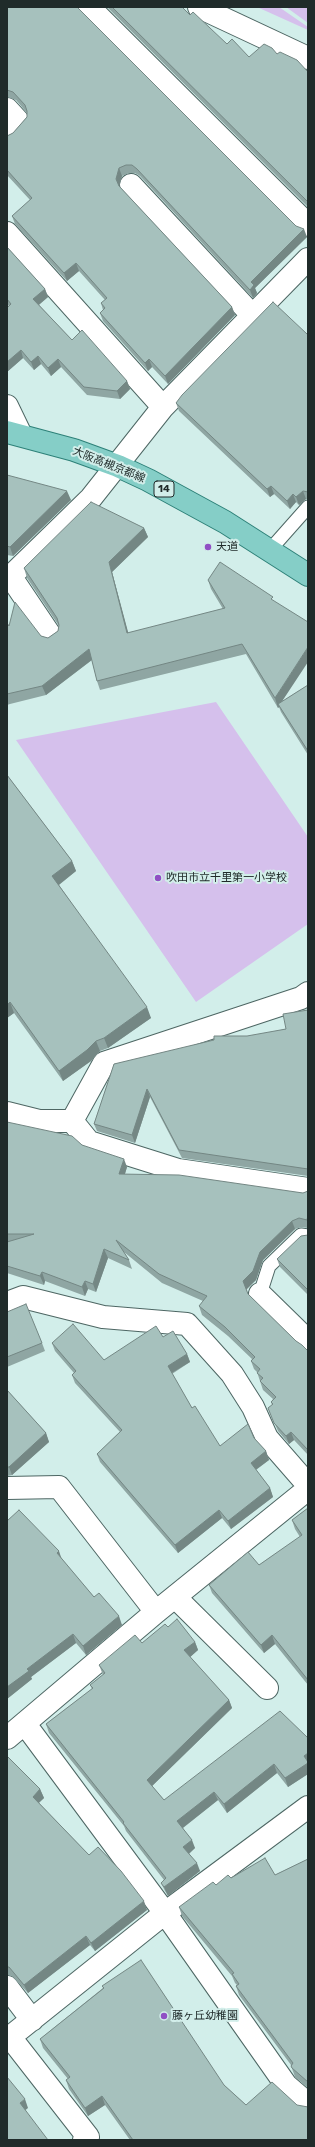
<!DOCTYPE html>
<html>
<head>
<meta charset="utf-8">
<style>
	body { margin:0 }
	#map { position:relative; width:315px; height:2147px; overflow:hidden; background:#d2eeea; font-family:Rubik,sans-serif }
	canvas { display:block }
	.frame { position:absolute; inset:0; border:8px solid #202b2a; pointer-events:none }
</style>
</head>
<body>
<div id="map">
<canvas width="315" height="2147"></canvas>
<div class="frame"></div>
</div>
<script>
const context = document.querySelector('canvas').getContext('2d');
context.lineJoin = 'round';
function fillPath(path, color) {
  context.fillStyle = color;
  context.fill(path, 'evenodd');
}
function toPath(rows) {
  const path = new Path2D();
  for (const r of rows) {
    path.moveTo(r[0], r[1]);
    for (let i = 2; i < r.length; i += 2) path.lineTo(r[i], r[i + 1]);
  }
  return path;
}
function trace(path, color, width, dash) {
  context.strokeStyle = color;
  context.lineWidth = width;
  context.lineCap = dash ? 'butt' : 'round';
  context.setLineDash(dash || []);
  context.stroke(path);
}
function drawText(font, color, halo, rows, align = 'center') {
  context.font = font + ' Rubik,"Noto Sans JP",sans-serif';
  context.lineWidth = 4;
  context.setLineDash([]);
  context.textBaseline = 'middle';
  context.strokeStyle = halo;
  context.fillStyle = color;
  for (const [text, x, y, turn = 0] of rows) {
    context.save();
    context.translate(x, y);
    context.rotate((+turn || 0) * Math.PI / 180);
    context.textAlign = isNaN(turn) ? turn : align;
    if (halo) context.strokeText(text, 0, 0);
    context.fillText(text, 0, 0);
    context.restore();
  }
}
const green = toPath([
	[257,7,279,7,308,27,308,30],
	[286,7,308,7,308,23],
	[216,702,308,837,308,924,196,1002,16,740]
]);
const service = toPath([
	[269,551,308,507],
	[260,1294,269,1266,301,1235,308,1236]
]);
const minor = toPath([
	[89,7,308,225],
	[199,7,308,58],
	[7,109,18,121,7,132],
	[131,185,252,315],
	[7,233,163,407],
	[7,406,21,435],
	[11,577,50,635],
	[7,580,91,498,163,407,308,259],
	[7,1113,39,1121,72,1121,104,1063,301,998,308,993],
	[72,1121,89,1142,178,1170,308,1189],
	[260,1294,308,1341],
	[7,1303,23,1297,103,1317,187,1324,232,1374,253,1407,267,1438,308,1485],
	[7,1488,59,1487,156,1612],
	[175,1597,267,1688],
	[25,1724,165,1913,286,2085,308,2104],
	[7,1738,156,1612,308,1489],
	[7,1987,32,2020],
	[84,2140,88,2137,10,2037,165,1913,308,1807]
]);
const primary = toPath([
	[7,432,74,450,118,466,148,480,225,522,308,575]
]);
const wall = toPath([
	[7,7,78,7,77,8,307,237,255,288,257,293,253,298,140,176,135,173,129,173,122,176,119,186,232,307,235,315,168,384,152,367,148,371,103,321,100,313,103,310,101,303,105,300,79,271,67,281,15,224,12,216,30,200,7,175,7,136,13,133,27,117,27,113,16,100,7,97],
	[107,7,164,7,190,15,227,44,249,57,277,54,308,72,308,207],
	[7,247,45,289,48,297,39,305,72,340,127,381,130,389,120,399,87,395,61,367,51,376,41,364,34,370,23,358,7,372,9,306,7,304],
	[308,332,308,500,306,499,299,505,296,502,290,509,274,494,270,497,179,411,176,403,307,334],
	[7,475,71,500,13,556,7,555],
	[144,528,148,537,112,572,128,633,223,609,211,589,208,580,283,701,308,685,308,755,281,712,279,707,278,708,246,654,100,690,97,681,92,660,46,695,10,704,7,705,7,623,9,626,41,636,48,638,58,631,59,626,27,578,24,568],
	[7,775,72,861,76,871,59,885,151,1018,108,1048,100,1051,91,1061,63,1081,14,1013,7,1018],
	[308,1010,308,1176,182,1158,150,1097,135,1143,97,1131,94,1124,114,1064,286,1029],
	[7,1122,82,1145,127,1167,125,1174,303,1193,308,1191,308,1228,302,1227,295,1229,263,1260,256,1280,246,1289,248,1294,296,1341,308,1351,308,1455,294,1440,289,1444,278,1431,268,1408,272,1405,271,1402,273,1399,263,1390,257,1372,254,1369,251,1361,252,1359,228,1336,202,1315,199,1306,203,1301,162,1283,124,1252,129,1260,132,1269,108,1258,96,1292,88,1289,85,1296,45,1281,44,1285,7,1273],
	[308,1235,308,1295,280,1267,277,1259],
	[7,1312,42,1343,45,1351,7,1367],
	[163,1337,187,1354,190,1362,172,1374,192,1408,220,1446,254,1438,266,1451,269,1460,256,1470,270,1488,273,1497,231,1529,222,1518,178,1553,100,1462,97,1454,120,1432,75,1383,72,1375,74,1373,55,1351,52,1343,104,1360],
	[7,1390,46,1433,49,1442,12,1475,7,1476],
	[308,1508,308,1685,275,1644,264,1653,212,1593,209,1585,259,1565,300,1537,295,1529,292,1520],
	[7,1521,61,1558,94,1597,122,1625,86,1655,76,1643,31,1677,32,1679,7,1699],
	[168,1627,195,1642,198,1650,190,1657,229,1700,232,1708,152,1786,164,1800,308,1738,308,1774,288,1787,277,1773,227,1813,218,1800,183,1828,195,1848,189,1854,200,1871,168,1896,165,1891,161,1883,164,1880,126,1831,124,1826,49,1733,46,1724,92,1689,90,1685,103,1675,99,1665,142,1643],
	[7,1756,40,1789,44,1798,39,1803,89,1855,147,1910,95,1951,90,1945,28,1993,12,1976,7,1975],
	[308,1859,308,2088,295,2077,294,2074,291,2066,291,2065,239,1995,236,1986,237,1985,235,1983,232,1976,182,1916,179,1907,216,1885,231,1878,275,1875],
	[102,1986,224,2085,246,2105,297,2105,308,2140,130,2140,105,2105,88,2116,69,2089,66,2080,68,2079,43,2048,40,2039,103,1988]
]);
const shadedWall = toPath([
	[119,168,122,176,119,187,116,179],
	[304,229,307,237,255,288,257,293,253,298,250,290,251,282],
	[76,263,79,271,67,281,64,273],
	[45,289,48,297,36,307,33,299],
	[232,307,235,315,168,384,165,376],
	[21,350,23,358,7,372,7,362],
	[38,356,41,364,34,370,31,362],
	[58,359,61,367,51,376,48,368],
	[149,359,152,367,148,371,145,363],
	[127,381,130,389,120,399,117,391],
	[271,486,274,494,270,497,267,489],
	[67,491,71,500,13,556,10,547],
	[303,491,306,499,299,505,296,497],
	[293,494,296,502,290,509,287,501],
	[144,528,148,537,112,572,131,643,127,633,109,562],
	[308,647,308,662,279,706,278,704,279,707,278,708,275,698],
	[89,649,93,659,46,695,42,686],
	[72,861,76,871,56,887,52,876],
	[10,1002,14,1013,7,1018,7,1005],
	[147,1007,151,1018,108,1048,104,1038],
	[96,1041,100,1051,91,1061,63,1081,59,1071],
	[147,1089,150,1097,135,1143,132,1135],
	[124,1159,127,1167,122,1183,119,1174],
	[292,1221,295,1229,263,1260,256,1280,246,1290,243,1281,260,1252],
	[104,1249,108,1258,96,1292,93,1284],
	[42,1272,45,1281,44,1285,40,1276],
	[85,1281,88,1289,85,1296,82,1287],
	[187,1354,190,1362,170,1374,168,1366],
	[291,1432,294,1440,289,1444,286,1436],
	[46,1433,49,1442,12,1475,9,1467],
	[266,1451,269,1460,254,1471,251,1463],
	[270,1488,273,1497,231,1529,228,1521],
	[219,1510,222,1518,178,1553,175,1545],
	[59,1551,62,1560,57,1553],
	[119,1616,122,1625,86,1655,83,1646],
	[73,1634,76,1643,31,1677,32,1679,7,1699,7,1687,27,1669],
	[272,1635,275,1644,264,1653,261,1645],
	[195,1642,198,1650,188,1659,184,1650],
	[229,1700,232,1708,150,1788,147,1780],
	[308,1753,308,1774,288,1787,285,1778,304,1756],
	[274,1764,277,1773,227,1813,224,1804],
	[40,1789,44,1798,36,1805,33,1797],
	[214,1792,218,1800,180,1830,177,1821],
	[192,1840,195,1848,186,1856,183,1847],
	[197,1863,200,1871,168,1896,164,1887],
	[144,1901,147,1910,95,1951,91,1943],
	[86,1936,90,1945,28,1993,24,1985],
	[102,2096,105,2105,88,2116,85,2108],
	[25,2099,28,2108,23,2112,20,2103]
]);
const building = toPath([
	[7,7,77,7,296,226,304,229,251,282,254,285,250,290,137,169,132,165,126,165,119,168,116,179,119,186,232,307,165,376,149,359,145,363,100,313,105,308,101,303,107,298,76,263,64,273,12,216,32,198,7,170,7,136,13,133,27,117,27,111,25,105,13,92,7,90,7,7],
	[112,7,164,7,165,8,165,7,182,7,190,15,193,12,227,44,232,39,249,57,264,44,272,48,277,54,280,52,297,60,308,72,308,202,112,7],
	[7,247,45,289,33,299,72,340,82,330,127,381,117,391,84,387,58,359,48,368,38,356,31,362,21,350,7,362,7,308,11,304,7,299,7,247],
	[273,302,307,334,308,332,308,492,303,491,296,497,293,494,287,501,271,486,267,489,176,403,182,395,273,302],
	[7,475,67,491,10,547,7,546,7,475],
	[91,502,144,528,109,562,127,633,225,608,208,580,220,562,273,597,271,599,308,622,308,647,275,698,242,644,97,681,89,649,42,686,7,694,7,623,9,626,15,602,41,636,48,638,58,631,59,625,57,618,24,568,91,502],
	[308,685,308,751,278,704,308,685],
	[7,775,72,861,52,876,147,1007,104,1038,96,1041,87,1050,59,1071,10,1002,7,1005,7,775],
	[308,1010,308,1169,179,1150,147,1089,132,1135,94,1124,114,1064,214,1040,214,1036,247,1036,286,1029,283,1014,308,1010],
	[7,1122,72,1136,82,1145,124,1159,119,1174,179,1175,303,1193,308,1191,308,1215,307,1220,299,1218,292,1221,260,1252,253,1271,243,1281,248,1294,296,1341,302,1345,308,1351,308,1450,291,1432,286,1436,274,1423,268,1408,273,1404,271,1402,276,1397,260,1381,263,1378,257,1373,260,1369,251,1361,255,1357,225,1327,199,1306,207,1296,159,1274,116,1240,129,1260,104,1249,93,1284,85,1281,82,1287,42,1272,40,1276,7,1266,7,1242,34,1234,7,1234,7,1122],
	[308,1235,308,1290,277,1259,301,1236,308,1235],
	[26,1304,42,1343,7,1357,7,1312,26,1304],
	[73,1324,104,1360,156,1326,163,1337,173,1331,187,1354,168,1366,192,1408,195,1406,220,1446,248,1424,254,1438,266,1451,251,1463,270,1488,228,1521,219,1510,175,1545,97,1454,122,1430,72,1375,76,1371,52,1343,73,1324],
	[7,1390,46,1433,9,1467,7,1467,7,1390],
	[308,1508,308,1680,272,1635,261,1645,209,1585,248,1552,259,1565,302,1535,292,1520,308,1508],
	[19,1510,59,1551,57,1553,94,1597,99,1593,119,1616,83,1646,73,1634,27,1669,29,1671,7,1687,7,1521,19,1510],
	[177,1619,195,1642,184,1650,229,1700,147,1780,164,1800,280,1711,308,1738,308,1753,304,1756,308,1762,308,1763,285,1778,274,1764,224,1804,214,1792,177,1821,192,1840,183,1847,197,1863,164,1887,161,1883,166,1878,123,1823,124,1822,46,1724,93,1688,90,1685,105,1673,99,1665,135,1635,142,1643,165,1624,168,1627,177,1619],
	[7,1756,40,1789,33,1797,89,1855,98,1847,121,1871,144,1901,91,1943,86,1936,24,1985,9,1967,7,1967,7,1756],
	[265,1858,275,1875,308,1859,308,2082,292,2068,291,2066,293,2063,236,1986,239,1984,232,1974,234,1973,179,1907,213,1882,216,1885,228,1875,231,1878,265,1858],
	[141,1960,224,2085,246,2105,272,2082,297,2105,308,2107,308,2140,133,2140,102,2096,85,2108,66,2080,70,2077,40,2039,104,1988,102,1986,141,1960],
	[7,2077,25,2099,20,2103,48,2140,7,2140,7,2077]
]);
const markers = [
	[208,547,4,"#904fc4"],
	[158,878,4,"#904fc4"],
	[164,2016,4,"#904fc4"]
];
const shields = [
	[164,489,20]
];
const shieldNames = [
	["14",164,489]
];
const streetNames = [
	["大阪高槻京都線",109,465,22]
];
const poiNames = [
	["天道",216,547],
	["吹田市立千里第一小学校",166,878],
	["藤ヶ丘幼稚園",172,2016]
];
fillPath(green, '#d5c0ec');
trace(service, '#4d6663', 15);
trace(minor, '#4d6663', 24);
trace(primary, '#2d8078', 24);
trace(service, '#fff', 13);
trace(minor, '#fff', 22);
trace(primary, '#85cec7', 22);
fillPath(wall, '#8fa6a3');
fillPath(shadedWall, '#748784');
fillPath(building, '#a6c1bd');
trace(building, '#748784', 1);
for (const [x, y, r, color] of markers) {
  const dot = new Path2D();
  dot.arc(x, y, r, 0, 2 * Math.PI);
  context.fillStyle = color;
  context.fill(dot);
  trace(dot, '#d2eeea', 1.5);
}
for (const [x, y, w] of shields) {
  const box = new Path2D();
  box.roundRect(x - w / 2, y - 8, w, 16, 3);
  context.fillStyle = '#d2eeea';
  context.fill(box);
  trace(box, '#202b2a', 1);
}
drawText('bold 10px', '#202b2a', null, shieldNames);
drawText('11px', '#202b2a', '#d2eeea', streetNames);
drawText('11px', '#202b2a', '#d2eeea', poiNames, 'left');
</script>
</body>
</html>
